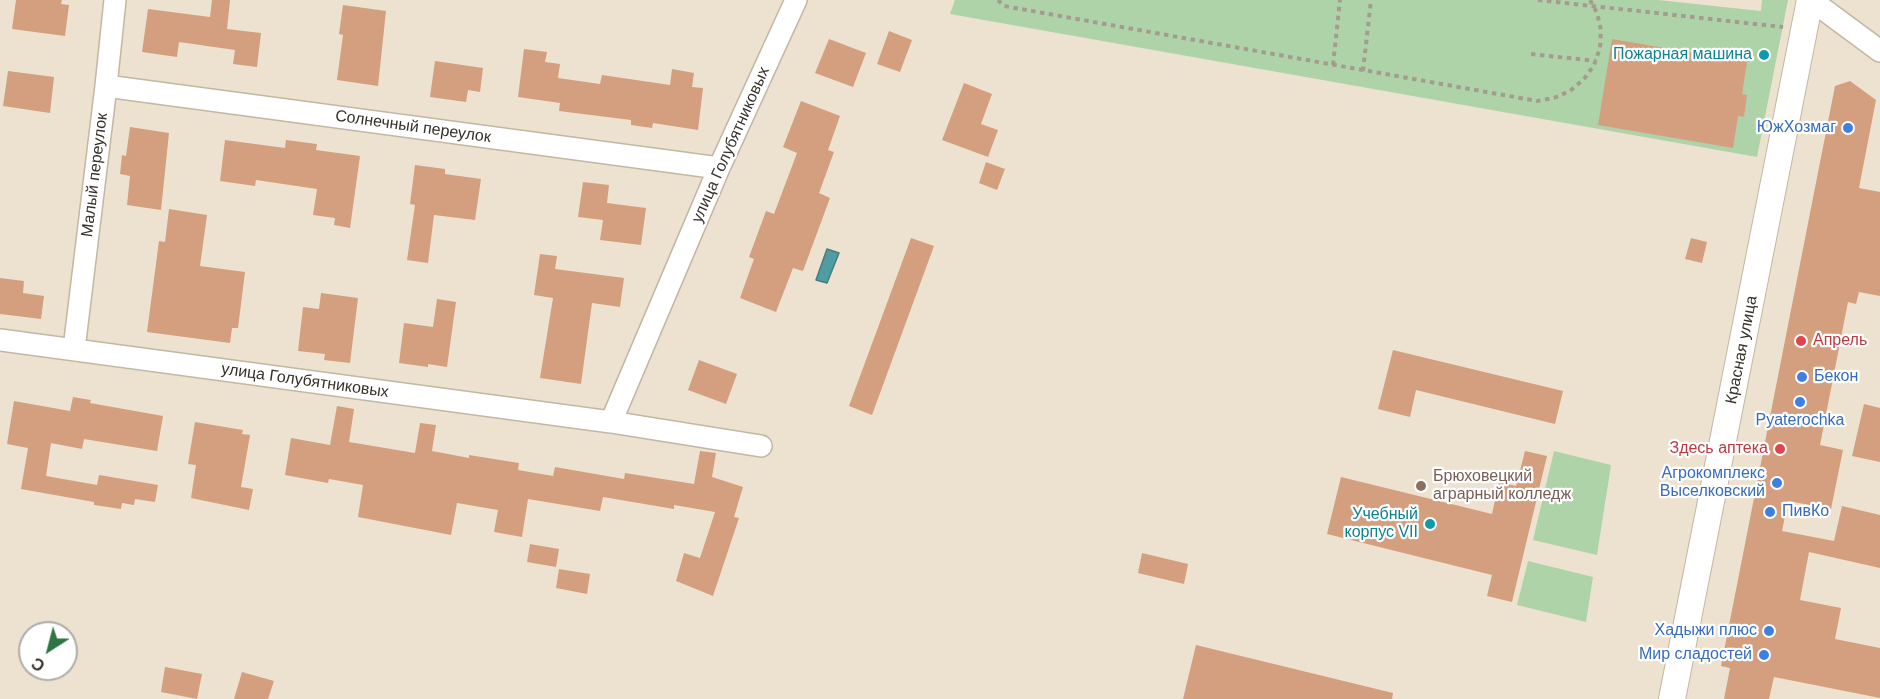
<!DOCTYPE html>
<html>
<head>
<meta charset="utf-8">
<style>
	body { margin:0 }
	#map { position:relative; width:1880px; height:699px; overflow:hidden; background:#ede2cf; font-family:Arial,sans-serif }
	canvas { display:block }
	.north { position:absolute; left:18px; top:621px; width:60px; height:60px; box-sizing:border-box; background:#fff; border:2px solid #aeaca9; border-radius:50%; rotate:216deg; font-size:16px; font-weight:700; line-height:24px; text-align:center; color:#353029 }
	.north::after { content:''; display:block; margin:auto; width:21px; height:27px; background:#2d7542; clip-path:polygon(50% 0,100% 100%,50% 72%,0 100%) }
</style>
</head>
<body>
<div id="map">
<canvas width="1880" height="699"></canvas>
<div class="north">С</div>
</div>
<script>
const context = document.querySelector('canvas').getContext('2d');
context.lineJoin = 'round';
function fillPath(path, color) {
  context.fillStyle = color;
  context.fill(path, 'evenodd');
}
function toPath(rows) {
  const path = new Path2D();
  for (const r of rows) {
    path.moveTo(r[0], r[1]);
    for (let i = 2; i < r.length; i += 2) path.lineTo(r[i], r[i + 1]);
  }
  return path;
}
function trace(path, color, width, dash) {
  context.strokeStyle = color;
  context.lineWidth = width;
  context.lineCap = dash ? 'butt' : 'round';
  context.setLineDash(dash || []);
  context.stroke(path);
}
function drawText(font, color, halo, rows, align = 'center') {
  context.font = font + ' Arial,sans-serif';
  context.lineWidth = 4.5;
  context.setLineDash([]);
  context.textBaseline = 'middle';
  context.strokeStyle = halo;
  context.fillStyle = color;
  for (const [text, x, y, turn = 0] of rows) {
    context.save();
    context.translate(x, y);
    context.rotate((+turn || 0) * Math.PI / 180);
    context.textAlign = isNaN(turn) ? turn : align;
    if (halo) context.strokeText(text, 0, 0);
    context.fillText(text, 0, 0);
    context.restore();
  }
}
const green = toPath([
	[955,0,1658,0,1761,11,1762,0,1788,0,1757,157,950,14],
	[1554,451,1611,465,1597,555,1533,540],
	[1528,561,1593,577,1586,622,1517,605]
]);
const water = toPath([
	[827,249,839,253,827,283,816,280,827,249]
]);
const building = toPath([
	[16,0,62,0,61,4,69,5,65,36,12,29],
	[212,0,230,0,227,29,261,33,257,67,233,64,235,50,179,42,177,57,142,52,148,9,210,17],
	[343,5,386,11,378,86,337,80,343,35,339,34],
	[889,31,912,40,900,72,877,64],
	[829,39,866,53,853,87,815,73],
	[1612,39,1747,62,1742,94,1747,95,1744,117,1738,116,1733,148,1598,125],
	[524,49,547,52,545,62,560,64,558,78,600,84,602,75,670,85,672,69,694,73,692,87,703,88,698,130,653,123,652,128,631,125,631,120,559,111,560,103,518,97],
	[435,61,483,68,480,92,468,90,466,102,430,97],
	[8,71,54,77,50,113,3,106],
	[1850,81,1876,100,1859,188,1880,192,1880,296,1859,292,1856,304,1848,302,1820,445,1843,450,1831,509,1788,501,1782,531,1834,541,1842,506,1880,515,1880,568,1809,552,1800,600,1841,608,1835,639,1880,648,1880,698,1774,677,1769,699,1724,699,1730,668,1721,666,1835,86],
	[964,83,992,94,981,124,998,130,988,157,942,140],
	[801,101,840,116,828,150,834,152,819,193,830,198,803,271,793,268,776,312,740,298,754,259,749,257,766,211,774,214,797,153,783,147],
	[130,127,169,133,161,210,127,205,130,176,120,174,122,155,126,156],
	[225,140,285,148,286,140,317,144,316,150,360,156,350,228,334,225,335,218,313,215,317,189,256,180,255,186,220,181],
	[986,162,1005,169,997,190,979,183],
	[415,165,445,169,445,174,481,179,475,220,434,215,428,263,407,260,415,205,410,204],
	[583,182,609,185,607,203,646,208,641,245,600,240,603,220,578,217],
	[169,209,207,215,200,266,245,272,238,328,232,328,230,343,147,332,159,241,165,242],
	[911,238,934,246,872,415,849,406],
	[1691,238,1707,242,1702,263,1685,259],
	[540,254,557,256,555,269,624,278,620,307,592,303,581,384,540,378,553,298,534,295],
	[0,278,24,281,23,293,44,296,41,319,0,314],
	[321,293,358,298,350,363,324,360,325,354,298,351,303,307,319,309],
	[437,299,456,302,447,367,428,364,428,367,399,363,404,323,433,327],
	[1393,350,1563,391,1555,424,1416,390,1410,417,1378,409],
	[699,360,737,374,726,404,688,390],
	[73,397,91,400,90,403,163,416,157,451,84,439,82,449,51,443,46,476,97,485,99,475,158,485,155,502,135,499,134,505,122,503,121,509,94,505,94,502,21,489,28,448,7,444,14,401,70,411],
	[1864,404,1880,408,1880,462,1852,456],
	[337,406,354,409,349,442,415,453,420,423,436,425,432,451,469,458,469,455,519,463,518,470,553,476,555,467,624,479,625,473,694,484,700,451,716,453,712,477,743,487,734,517,739,518,713,596,676,581,684,553,700,558,715,512,674,505,674,509,603,497,600,511,528,499,522,537,494,532,498,510,457,503,451,535,358,517,363,485,329,479,328,483,285,475,291,438,330,445],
	[195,422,243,430,242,434,250,435,241,487,253,489,249,510,191,498,196,465,188,464],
	[1525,451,1547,456,1512,602,1487,596,1492,575,1327,534,1341,477,1492,514,1499,482,1516,486],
	[530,544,559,549,556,567,527,562],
	[1142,553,1188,564,1184,584,1138,573],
	[559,569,590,574,587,594,556,588],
	[1196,645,1393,693,1392,699,1183,699],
	[165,667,202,674,197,699,161,692],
	[242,672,274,681,268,699,234,699]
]);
const path = toPath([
	[998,0,1004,6,1537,101,1554,98,1570,91,1584,79,1594,65,1600,48,1601,30,1597,13,1590,0],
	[1538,0,1783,27],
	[1531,54,1596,61],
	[1333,65,1340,0],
	[1363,71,1371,0]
]);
const minor = toPath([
	[1811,0,1880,51],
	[106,86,719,168],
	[0,340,611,422,761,446],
	[74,349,106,86,115,0],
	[611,422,719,168,796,0]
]);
const tertiary = toPath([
	[1672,699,1810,0]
]);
const markers = [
	[1764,55,6,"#0f9aa8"],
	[1848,128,6,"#3f7fe0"],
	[1801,341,6,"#e0444e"],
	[1802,377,6,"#3f7fe0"],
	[1800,402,6,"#3f7fe0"],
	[1780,449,6,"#e0444e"],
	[1777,483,6,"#3f7fe0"],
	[1421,486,6,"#8d6e63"],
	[1770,512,6,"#3f7fe0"],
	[1430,524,6,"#0f9aa8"],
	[1769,631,6,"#3f7fe0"],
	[1764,655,6,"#3f7fe0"]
];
const cultureNames = [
	["Пожарная машина",1752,55],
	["Учебный",1418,515],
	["корпус VII",1418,533]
];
const streetNames = [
	["Солнечный переулок",413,127,8],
	["улица Голубятниковых",731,145,-66],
	["Малый переулок",95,175,-83],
	["Красная улица",1742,350,-79],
	["улица Голубятниковых",305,381,8]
];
const shopNames = [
	["ЮжХозмаг",1836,128],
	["Бекон",1814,377,"left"],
	["Pyaterochka",1800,421,"center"],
	["Агрокомплекс",1765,474],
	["Выселковский",1765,492],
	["ПивКо",1782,512,"left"],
	["Хадыжи плюс",1757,631],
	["Мир сладостей",1752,655]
];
const healthNames = [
	["Апрель",1813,341],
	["Здесь аптека",1768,449,"right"]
];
const educationNames = [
	["Брюховецкий",1433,477],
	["аграрный колледж",1433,495]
];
fillPath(green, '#aed3a9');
fillPath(water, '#4f9da3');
trace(water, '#477c7e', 1.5);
fillPath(building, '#d49f7f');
trace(minor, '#c2b7a5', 24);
trace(tertiary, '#c2b7a5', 28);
trace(path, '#a49c8d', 4, [4.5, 4.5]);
trace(minor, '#fff', 21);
trace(tertiary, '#fff', 26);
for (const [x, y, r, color] of markers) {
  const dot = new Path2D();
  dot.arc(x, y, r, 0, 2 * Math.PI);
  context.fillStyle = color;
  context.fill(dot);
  trace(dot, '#fff', 2);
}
drawText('16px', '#0d838f', '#fff', cultureNames, 'right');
drawText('16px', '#353029', '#fff', streetNames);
drawText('16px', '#366cbe', '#fff', shopNames, 'right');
drawText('16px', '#be3a42', '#fff', healthNames, 'left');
drawText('16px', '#785e54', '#fff', educationNames, 'left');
</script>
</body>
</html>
